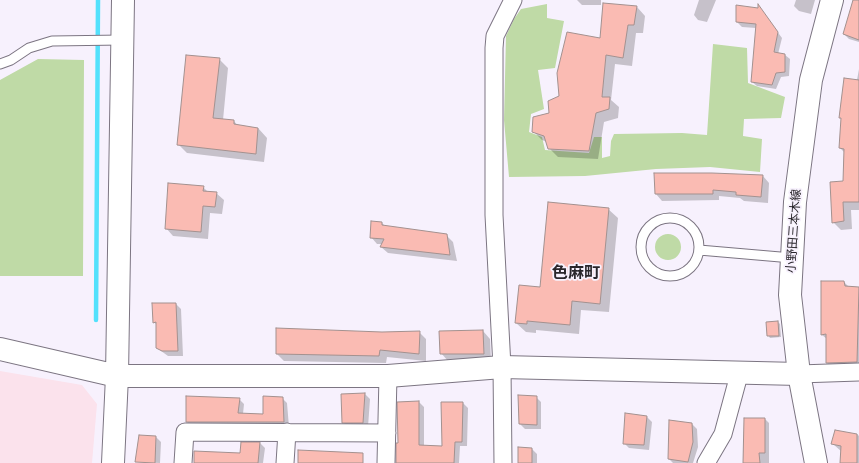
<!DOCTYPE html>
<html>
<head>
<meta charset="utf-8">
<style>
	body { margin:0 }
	canvas { display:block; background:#f7f1fd }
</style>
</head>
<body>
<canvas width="859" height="463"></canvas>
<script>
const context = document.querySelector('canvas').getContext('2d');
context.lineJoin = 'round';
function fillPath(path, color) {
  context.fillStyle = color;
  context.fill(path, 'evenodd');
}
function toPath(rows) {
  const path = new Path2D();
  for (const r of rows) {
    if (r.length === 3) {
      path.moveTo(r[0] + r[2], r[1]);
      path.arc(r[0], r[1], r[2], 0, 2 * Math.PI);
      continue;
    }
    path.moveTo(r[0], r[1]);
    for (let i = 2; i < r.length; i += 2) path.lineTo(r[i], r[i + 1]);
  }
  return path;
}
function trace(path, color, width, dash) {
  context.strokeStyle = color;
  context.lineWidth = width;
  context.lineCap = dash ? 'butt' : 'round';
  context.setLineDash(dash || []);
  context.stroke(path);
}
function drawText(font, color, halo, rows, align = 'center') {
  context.font = font + ' Cabin,"Noto Sans JP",sans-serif';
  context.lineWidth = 3.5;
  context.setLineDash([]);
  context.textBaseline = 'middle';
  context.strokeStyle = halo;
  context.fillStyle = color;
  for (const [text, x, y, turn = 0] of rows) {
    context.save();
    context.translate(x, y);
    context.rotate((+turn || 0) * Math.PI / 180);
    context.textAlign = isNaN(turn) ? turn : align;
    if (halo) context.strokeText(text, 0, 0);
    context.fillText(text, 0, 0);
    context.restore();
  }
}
const medical = toPath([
	[0,371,82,385,97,404,92,463,0,463]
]);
const green = toPath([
	[547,4,547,18,564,21,555,68,538,70,544,109,531,114,529,132,542,137,545,150,589,153,594,137,602,137,602,158,610,156,611,141,614,134,682,133,707,135,713,44,747,48,748,83,785,97,781,118,744,119,743,136,762,139,760,172,710,167,656,169,585,176,509,177,504,120,506,36,514,19,521,9],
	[38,59,84,60,83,276,0,276,0,80],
	[668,247,13]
]);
const shadow = toPath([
	[577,0,601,0,601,5,582,5],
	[699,0,716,0,707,22,698,20,694,15],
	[796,0,815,0,811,14,799,11,794,6],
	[854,0,859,1,859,42,849,39,844,34],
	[637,7,645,16,643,33,636,33,632,66,615,64,611,100,619,107,618,118,604,122,598,159,558,157,549,148,547,142,542,140,533,131,550,113,601,40],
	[759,7,782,38,778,54,785,55,790,59,789,76,781,77,776,89,757,86,752,82,756,28,742,27,737,22,759,10],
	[219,59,228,68,223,120,234,121,238,126,258,128,267,138,264,162,187,153,178,144],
	[859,69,859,210,851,210,852,229,841,230,833,222,844,182,845,153,840,148,842,120,840,118,857,80],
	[655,174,763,176,769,183,768,203,744,201,740,198,719,196,719,200,662,201,656,194],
	[203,187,208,192,216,193,224,200,222,214,210,213,208,239,173,236,166,228],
	[608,209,618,218,609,312,581,310,579,334,536,330,536,333,526,332,516,323,541,288],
	[382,223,386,227,446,235,453,242,457,261,388,253,381,247,382,244,377,244,371,237],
	[822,282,844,282,849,287,859,288,859,372,836,372,827,363,827,339,822,335],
	[176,304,181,309,183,356,168,356,157,348,157,325,154,322],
	[778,322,780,324,781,337,770,338,768,335],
	[483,331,490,339,491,361,448,361,441,353],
	[419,332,426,339,426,361,387,357,386,363,284,361,277,354,382,333],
	[365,394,370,399,368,427,348,427,343,422,342,395],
	[536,397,541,402,541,429,525,429,520,424],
	[282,398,287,403,289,427,192,427,187,422,239,399,244,404,243,414,264,415],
	[419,402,424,407,424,446,443,447,463,403,468,408,467,446,460,446,459,463,397,463],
	[626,414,647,417,652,422,649,450,629,448,624,443],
	[745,419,765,419,769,423,769,463,743,463],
	[692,424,697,429,698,447,693,463,673,463,669,459],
	[857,434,859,436,859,463,842,463,842,452,833,444],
	[140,436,156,437,161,442,160,463,136,462],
	[260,443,265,448,263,463,195,463,241,454],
	[532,449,537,454,537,463,519,463]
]);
const stream = toPath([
	[96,320,98,0]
]);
const building = toPath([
	[853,0,859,0,859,40,843,34,853,0],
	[603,3,637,6,634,25,628,25,623,58,606,55,602,97,610,97,609,109,596,113,589,151,548,149,544,136,532,132,533,117,549,113,548,101,559,96,557,73,567,32,600,38,603,3],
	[758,4,778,32,774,52,785,54,785,72,776,73,772,85,751,82,756,24,736,22,736,5,758,8,758,4],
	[186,55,220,58,213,118,234,120,234,124,258,128,256,154,177,145,186,55],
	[844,78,859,80,859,202,843,202,844,221,832,223,830,182,843,181,844,149,839,148,841,118,839,118,844,78],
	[654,173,712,173,763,175,761,197,736,195,736,192,713,190,713,194,655,194,654,173],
	[168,183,204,186,203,191,217,192,215,207,203,206,201,232,165,229,168,183],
	[548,202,609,208,600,304,572,301,570,325,527,321,527,324,515,323,519,285,540,287,548,202],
	[371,221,382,222,382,225,447,234,450,255,380,247,384,239,370,238,371,221],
	[821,281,844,281,845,286,859,287,857,362,826,363,826,334,821,335,821,281],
	[152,303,176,303,178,351,162,351,156,348,156,322,153,323,152,303],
	[778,321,779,336,767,336,766,322,778,321],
	[276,328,382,332,420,331,419,354,380,350,379,356,276,354,276,328],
	[483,330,484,354,440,354,439,331,483,330],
	[365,393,363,423,342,423,341,394,365,393],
	[518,395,537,396,537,425,519,424,518,395],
	[186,396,240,398,238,413,263,414,263,396,283,397,284,422,186,422,186,396],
	[419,401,419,445,442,446,441,402,463,402,462,442,455,442,454,463,396,463,396,443,398,443,397,402,419,401],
	[625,413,647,416,644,445,623,444,625,413],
	[744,418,765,418,765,453,759,453,760,463,743,463,744,418],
	[669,420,692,423,693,442,688,462,668,459,669,420],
	[835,430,857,434,857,463,840,463,841,446,831,444,835,430],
	[139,435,156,436,155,463,135,462,139,435],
	[241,442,260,442,258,463,194,463,194,451,240,453,241,442],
	[518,447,532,448,532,463,518,463,518,447],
	[298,450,363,453,363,463,298,463,298,450]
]);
const service = toPath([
	[0,64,11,60,29,48,52,41,122,40],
	[670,247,29],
	[699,250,792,258]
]);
const minor = toPath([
	[799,374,859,372],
	[183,463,185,432,387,433],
	[285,463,287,432],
	[386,463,388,376],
	[503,463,502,367,494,215,494,48,495,36,513,0],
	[706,463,723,434,740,371]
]);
const tertiary = toPath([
	[0,349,117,376,388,376,502,367,799,374],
	[113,463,117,376,123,0]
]);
const secondary = toPath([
	[816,463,799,374,790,295,795,202,811,80,832,0]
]);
const streetNames = [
	["小野田三本木線",794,231,-86]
];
const districtNames = [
	["色麻町",576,273]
];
fillPath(medical, '#fbe2ec');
fillPath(green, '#bfdaa6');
fillPath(shadow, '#0003');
trace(stream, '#53e1fc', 4.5);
fillPath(building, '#fabbb3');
trace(building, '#a3918f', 1);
trace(service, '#7c7582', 11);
trace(minor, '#7c7582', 19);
trace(tertiary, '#7c7582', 24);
trace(secondary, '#7c7582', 24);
trace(service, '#fff', 9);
trace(minor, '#fff', 17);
trace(tertiary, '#fff', 22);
trace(secondary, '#fff', 22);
drawText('12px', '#29262b', '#f7f1fd', streetNames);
drawText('bold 16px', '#29262b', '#f7f1fd', districtNames);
</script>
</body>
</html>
